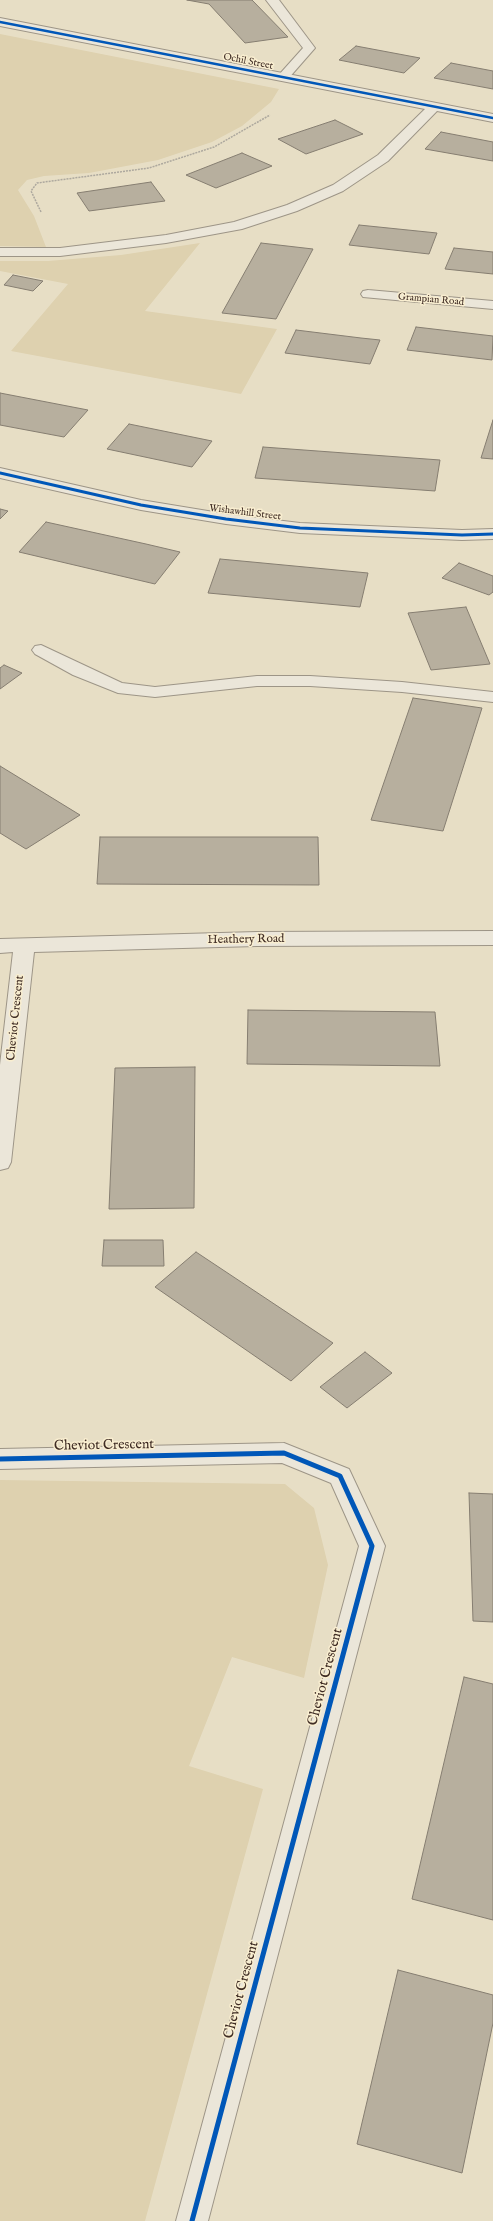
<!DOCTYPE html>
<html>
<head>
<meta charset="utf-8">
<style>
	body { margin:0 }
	canvas { display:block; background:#e7dec5 }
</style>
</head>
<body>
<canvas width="493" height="2221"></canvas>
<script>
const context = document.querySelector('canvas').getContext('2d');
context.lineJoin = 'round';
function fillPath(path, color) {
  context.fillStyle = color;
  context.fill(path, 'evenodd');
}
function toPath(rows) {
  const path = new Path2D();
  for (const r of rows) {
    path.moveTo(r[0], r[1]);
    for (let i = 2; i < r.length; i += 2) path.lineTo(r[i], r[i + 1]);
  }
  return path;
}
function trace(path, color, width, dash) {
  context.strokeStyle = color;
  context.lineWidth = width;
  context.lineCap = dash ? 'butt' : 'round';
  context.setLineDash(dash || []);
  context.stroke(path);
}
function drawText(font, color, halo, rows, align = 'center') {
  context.font = font + ' "IM FELL English",serif';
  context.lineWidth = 3;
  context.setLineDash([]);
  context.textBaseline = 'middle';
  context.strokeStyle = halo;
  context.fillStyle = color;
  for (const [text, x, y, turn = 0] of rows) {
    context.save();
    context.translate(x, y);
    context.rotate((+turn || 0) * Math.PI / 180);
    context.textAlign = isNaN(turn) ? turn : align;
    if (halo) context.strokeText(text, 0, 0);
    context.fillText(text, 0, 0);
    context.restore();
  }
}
const green = toPath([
	[0,34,279,89,271,102,242,126,212,142,158,160,89,173,44,176,27,180,18,190,34,216,46,247,0,246],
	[200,243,145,311,277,329,241,394,11,351,68,284,0,271,0,261,48,261,121,255],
	[0,1480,285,1484,314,1508,328,1565,304,1678,232,1657,189,1766,263,1789,145,2221,0,2221]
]);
const building = toPath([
	[187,0,252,0,288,37,245,43,209,4,187,0],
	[356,46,420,58,404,73,339,60,356,46],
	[451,63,493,71,493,89,434,78,451,63],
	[335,120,363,134,306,154,278,139,335,120],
	[441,132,493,142,493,161,425,149,441,132],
	[242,153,272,166,216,188,186,175,242,153],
	[151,182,165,201,89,211,77,193,151,182],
	[359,225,437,233,429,254,349,245,359,225],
	[261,243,313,249,276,319,222,313,261,243],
	[454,248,493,252,493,274,445,269,454,248],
	[13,275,43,281,33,291,4,285,13,275],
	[416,327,493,336,492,360,407,350,416,327],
	[296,330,361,338,380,340,370,364,285,353,296,330],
	[0,393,88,410,64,437,0,425,0,393],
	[493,420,493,459,481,458,493,420],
	[129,424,212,441,192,467,107,449,129,424],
	[263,447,440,460,435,491,255,478,263,447],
	[0,509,8,511,0,519,0,509],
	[46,522,146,544,180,552,155,584,19,552,46,522],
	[220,559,252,562,368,573,360,607,208,593,220,559],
	[459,563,493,576,493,592,489,595,442,578,459,563],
	[466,607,490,664,431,670,408,613,466,607],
	[4,665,22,673,0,689,0,668,4,665],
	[413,698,482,708,443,831,371,820,413,698],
	[0,766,80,815,26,849,0,833,0,766],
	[100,837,318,837,319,885,97,884,100,837],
	[248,1010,435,1012,440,1066,247,1064,248,1010],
	[195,1067,194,1208,109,1209,115,1068,195,1067],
	[104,1240,163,1240,164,1266,102,1266,104,1240],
	[196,1252,333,1343,291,1381,155,1287,196,1252],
	[365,1352,392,1373,347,1408,320,1387,365,1352],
	[469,1493,493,1494,493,1622,473,1621,469,1493],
	[464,1677,493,1684,493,1920,412,1899,464,1677],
	[398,1970,493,1995,493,2023,462,2173,357,2144,398,1970]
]);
const path = toPath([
	[41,212,31,191,37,183,149,168,214,147,270,115]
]);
const service = toPath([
	[266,0,279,0,315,48,287,80,283,81,277,77,303,48,266,0],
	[41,645,122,683,155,687,257,676,310,676,402,682,493,692,493,702,402,692,310,686,257,686,155,697,118,693,73,675,35,654,32,650,35,646,41,645]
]);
const minor = toPath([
	[0,18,493,114,493,122,437,111,388,161,343,191,297,211,242,229,166,243,60,256,0,256,0,248,60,248,166,235,234,222,287,205,333,185,378,155,425,109,0,26,0,18],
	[368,290,493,301,493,309,363,297,361,294,363,291,368,290],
	[0,468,141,500,226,514,300,523,462,530,493,529,493,539,462,540,300,533,226,524,141,510,0,478,0,468],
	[493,931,493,945,257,946,34,952,11,1162,8,1168,0,1170,0,1065,13,952,0,953,0,939,257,932,493,931],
	[284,1443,349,1469,385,1546,208,2221,176,2221,359,1546,331,1483,282,1463,0,1469,0,1449,284,1443]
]);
const cyclewayFar2 = toPath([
	[0,22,493,118]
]);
const cyclewayFar1 = toPath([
	[0,473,141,505,226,519,300,528,462,535,493,534]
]);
const cycleway = toPath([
	[0,1459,284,1453,340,1476,372,1546,192,2221]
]);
const farStreetnames = [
	["Ochil Street",248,62,11],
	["Grampian Road",431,300,5],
	["Wishawhill Street",245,513,7]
];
const streetNames = [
	["Heathery Road",246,940,-1],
	["Cheviot Crescent",16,1018,-84]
];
const nearStreetnames = [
	["Cheviot Crescent",104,1446,-1],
	["Cheviot Crescent",326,1677,-75],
	["Cheviot Crescent",242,1990,-75]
];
fillPath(green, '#ded1af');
fillPath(building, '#b7af9e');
trace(building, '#867e71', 1);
trace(service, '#9d9587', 2);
trace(minor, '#9d9587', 2);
trace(path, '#ada89e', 1.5, [2, 1]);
fillPath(service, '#ebe6d9');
fillPath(minor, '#ebe6d9');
trace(cyclewayFar2, '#0057b8', 2.5);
trace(cyclewayFar1, '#0057b8', 3);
trace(cycleway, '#0057b8', 5);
drawText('10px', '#3f2c24', '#f9eed0', farStreetnames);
drawText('12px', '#3f2c24', '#f9eed0', streetNames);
drawText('14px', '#3f2c24', '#f9eed0', nearStreetnames);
</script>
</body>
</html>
